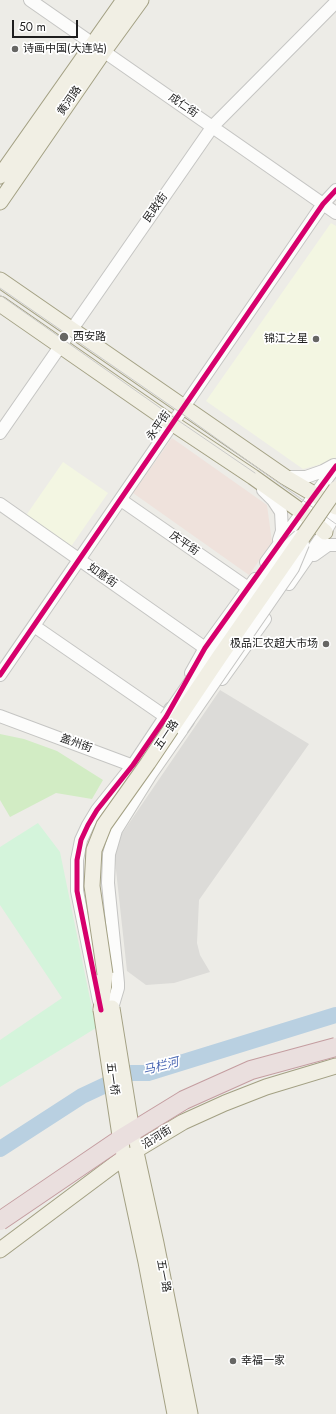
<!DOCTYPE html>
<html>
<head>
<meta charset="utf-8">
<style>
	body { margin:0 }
	#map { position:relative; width:336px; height:1414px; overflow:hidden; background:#edece7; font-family:Jost,sans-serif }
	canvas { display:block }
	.scale { position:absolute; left:12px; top:20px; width:66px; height:18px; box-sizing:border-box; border:2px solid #1e1e1e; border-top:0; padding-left:5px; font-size:12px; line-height:14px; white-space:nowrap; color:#1e1e1e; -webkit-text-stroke:3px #fff; paint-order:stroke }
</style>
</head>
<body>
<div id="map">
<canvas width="336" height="1414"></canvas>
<div class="scale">50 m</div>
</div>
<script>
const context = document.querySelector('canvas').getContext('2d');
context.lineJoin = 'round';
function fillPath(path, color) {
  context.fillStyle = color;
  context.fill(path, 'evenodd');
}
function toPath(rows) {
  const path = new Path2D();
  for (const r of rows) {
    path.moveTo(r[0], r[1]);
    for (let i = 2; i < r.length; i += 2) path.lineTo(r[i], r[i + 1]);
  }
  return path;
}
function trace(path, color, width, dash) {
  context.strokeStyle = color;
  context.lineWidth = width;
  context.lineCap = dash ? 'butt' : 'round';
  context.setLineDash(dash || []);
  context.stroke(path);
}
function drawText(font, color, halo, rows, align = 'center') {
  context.font = font + ' Jost,"Noto Sans SC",sans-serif';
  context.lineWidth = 3.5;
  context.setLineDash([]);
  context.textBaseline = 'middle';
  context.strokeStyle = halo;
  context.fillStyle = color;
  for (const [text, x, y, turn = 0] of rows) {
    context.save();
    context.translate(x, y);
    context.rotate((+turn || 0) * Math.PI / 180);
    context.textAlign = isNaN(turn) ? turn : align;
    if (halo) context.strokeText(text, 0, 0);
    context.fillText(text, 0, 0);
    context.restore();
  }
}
const residential = toPath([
	[220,690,309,744,199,900,197,943,200,955,210,972,174,983,146,985,127,971,114,852,121,835]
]);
const commercial = toPath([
	[172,438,267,505,272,542,249,575,133,493]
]);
const education = toPath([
	[331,223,336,226,336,457,333,461,303,469,206,401],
	[63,462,108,493,70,548,25,517]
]);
const grass = toPath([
	[0,734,24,739,57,751,103,780,92,799,56,793,10,817,0,800]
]);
const park = toPath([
	[38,823,60,852,96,1028,0,1087,0,1040,62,998,0,905,0,847]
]);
const river = toPath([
	[0,1149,82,1096,131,1073,148,1073,336,1015]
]);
const minor = toPath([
	[30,0,336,213],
	[0,433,213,126,336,2],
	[285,477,306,477,323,471,334,465],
	[263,490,273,500,281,512,282,531,279,540],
	[121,500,248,588],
	[0,504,205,648],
	[314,555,328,545,336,545],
	[266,562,336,466],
	[289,584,325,532,336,513],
	[34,626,166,717],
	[191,673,205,648,255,579],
	[0,675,323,204,336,190],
	[222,679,265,619],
	[0,716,139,768],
	[99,1001,77,891,77,860,81,840,88,825,97,810,133,765,171,708],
	[112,1008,118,988,118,983,108,883,109,854,116,830,151,774,188,721]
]);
const major = toPath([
	[0,176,124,0],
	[0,202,104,51,141,0],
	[0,280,285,477,336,507],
	[0,304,163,417,253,477,302,512,325,532],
	[101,1010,105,974],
	[134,1143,156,1243,190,1414],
	[122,1150,146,1262,175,1414],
	[0,1250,123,1158,183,1122,225,1103,266,1087,336,1066]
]);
const tram = toPath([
	[0,288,181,413,336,524],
	[0,295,176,419,255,473]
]);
const minorBridge = toPath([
	[166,717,277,556,299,536],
	[182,729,293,568,303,544]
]);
const majorBridge = toPath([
	[105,974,92,886,94,850,104,825,148,763,220,656,336,489],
	[112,1008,133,1138],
	[101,1010,122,1149]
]);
const highwayBridge = toPath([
	[0,1221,122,1138,184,1100,251,1070,336,1047]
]);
const cycleway = toPath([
	[0,675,323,204,336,190],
	[101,1010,77,891,77,860,81,840,88,825,97,810,133,765,166,717,205,648,308,504,336,466]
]);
const markers = [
	[15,49,4,"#666664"],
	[64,337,5,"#666664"],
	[316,339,4,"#666664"],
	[326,644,4,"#666664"],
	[233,1361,4,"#666664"]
];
const poiNames = [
	["诗画中国(大连站)",23,49],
	["西安路",73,337],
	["锦江之星",308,339,"right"],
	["极品汇农超大市场",318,644,"right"],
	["幸福一家",241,1361]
];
const streetNames = [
	["黄河路",70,101,-55],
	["成仁街",183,106,35],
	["民政街",156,208,-55],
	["永平街",159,426,-55],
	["庆平街",184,544,35],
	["如意街",102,576,35],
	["五一路",167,735,-56],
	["盖州街",76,744,20],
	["五一桥",112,1079,82],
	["沿河街",157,1138,-32],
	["五一路",163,1276,79]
];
const waterNames = [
	["马栏河",161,1067,-14]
];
fillPath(residential, '#dcdbd8');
fillPath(commercial, '#efe2dc');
fillPath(education, '#f3f6e2');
fillPath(grass, '#d2ecc4');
fillPath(park, '#d4f4db');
trace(river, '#b9d0e1', 16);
trace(minor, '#c5c5c3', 14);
trace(major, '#a3a083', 17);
trace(minor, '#fcfcfb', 12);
trace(major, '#f1efe4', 15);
trace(tram, '#cacac9', 1);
trace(minorBridge, '#c5c5c3', 14, []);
trace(majorBridge, '#a3a083', 17, []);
trace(highwayBridge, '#c49da0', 20, []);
trace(minorBridge, '#fcfcfb', 12);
trace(majorBridge, '#f1efe4', 15);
trace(highwayBridge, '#eadfde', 18);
trace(cycleway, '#d6006c', 5);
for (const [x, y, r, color] of markers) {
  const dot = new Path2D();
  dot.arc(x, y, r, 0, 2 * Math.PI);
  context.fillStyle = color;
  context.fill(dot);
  trace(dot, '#fff', 1.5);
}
drawText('11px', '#1e1e1e', '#fff', poiNames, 'left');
drawText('11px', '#1e1e1e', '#fff', streetNames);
drawText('italic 12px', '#4765b2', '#fff', waterNames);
</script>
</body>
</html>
